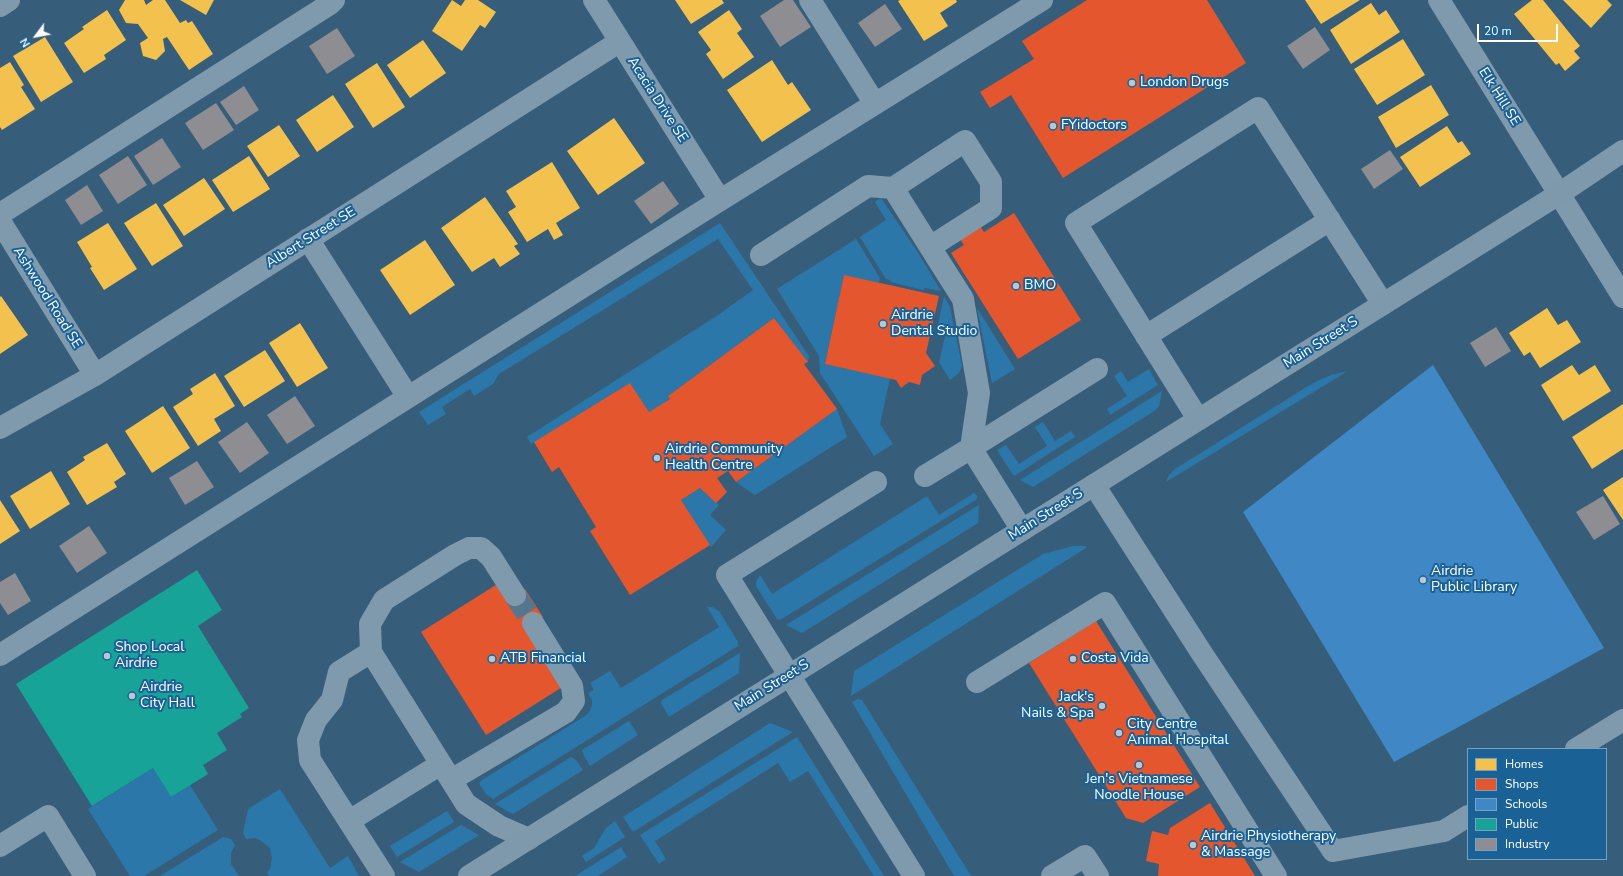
<!DOCTYPE html>
<html>
<head>
<meta charset="utf-8">
<style>
	body { margin:0 }
	#map { position:relative; width:1623px; height:876px; overflow:hidden; background:#365e7a; font-family:"Nunito Sans",sans-serif }
	canvas { display:block }
	.legend { position:absolute; left:1467px; top:748px; width:140px; height:112px; box-sizing:border-box; background:#1a6296; border:1px solid #76a1c0; margin:0; padding:5px 7px; list-style:none; font-size:12px; color:#fff }
	.legend li { display:flex; align-items:center; gap:8px; height:20px }
	.legend b { width:20px; border:1px solid #76a1c0 }
	.north { position:absolute; left:16px; top:16px; width:40px; height:40px; -webkit-text-stroke:3px #1a6296; paint-order:stroke; rotate:238deg; font-size:11px; font-weight:700; line-height:16px; text-align:center; color:#fff }
	.north::after { content:''; display:block; margin:auto; width:14px; height:18px; background:#fff; clip-path:polygon(50% 0,100% 100%,50% 72%,0 100%) }
	.scale { position:absolute; left:1477px; top:24px; width:81px; height:18px; box-sizing:border-box; border:2px solid #fff; border-top:0; padding-left:5px; font-size:12px; line-height:14px; white-space:nowrap; color:#fff; -webkit-text-stroke:3px #1a6296; paint-order:stroke }
</style>
</head>
<body>
<div id="map">
<canvas width="1623" height="876"></canvas>
<ul class="legend">
<li><b style="height:11px;background:#f2c14e"></b>Homes</li>
<li><b style="height:11px;background:#e4572e"></b>Shops</li>
<li><b style="height:11px;background:#3f88c5"></b>Schools</li>
<li><b style="height:11px;background:#17a398"></b>Public</li>
<li><b style="height:11px;background:#8d8d92"></b>Industry</li>
</ul>
<div class="north">N</div>
<div class="scale">20 m</div>
</div>
<script>
const context = document.querySelector('canvas').getContext('2d');
context.lineJoin = 'round';
function fillPath(path, color) {
  context.fillStyle = color;
  context.fill(path, 'evenodd');
}
function toPath(rows) {
  const path = new Path2D();
  for (const r of rows) {
    path.moveTo(r[0], r[1]);
    for (let i = 2; i < r.length; i += 2) path.lineTo(r[i], r[i + 1]);
  }
  return path;
}
function trace(path, color, width, dash) {
  context.strokeStyle = color;
  context.lineWidth = width;
  context.lineCap = dash ? 'butt' : 'round';
  context.setLineDash(dash || []);
  context.stroke(path);
}
function drawText(font, color, halo, rows, align = 'center') {
  context.font = font + ' "Nunito Sans",sans-serif';
  context.lineWidth = 4;
  context.setLineDash([]);
  context.textBaseline = 'middle';
  context.strokeStyle = halo;
  context.fillStyle = color;
  for (const [text, x, y, turn = 0] of rows) {
    context.save();
    context.translate(x, y);
    context.rotate((+turn || 0) * Math.PI / 180);
    context.textAlign = isNaN(turn) ? turn : align;
    if (halo) context.strokeText(text, 0, 0);
    context.fillText(text, 0, 0);
    context.restore();
  }
}
const green = toPath([
	[881,198,917,251,941,291,925,288,923,290,891,282,890,280,886,279,860,237,886,220,875,202],
	[720,223,809,356,808,362,774,318,668,396,670,399,649,412,630,383,531,444,527,437,715,317,753,290,718,239,499,374,493,384,474,396,470,389,442,407,446,414,428,425,419,412],
	[856,239,880,278,879,283,844,275,825,364,890,378,880,424,893,444,874,456,820,373,819,356,777,289],
	[944,296,950,307,962,366,959,373,950,380,939,362,946,333,937,330],
	[977,308,1015,369,992,383],
	[1149,369,1158,385,1110,415,1107,409,1127,396,1114,376,1121,371,1128,382],
	[1348,371,1166,482,1169,475,1175,469,1313,383,1331,375],
	[1162,391,1159,406,1156,410,1033,487,1020,480],
	[837,409,847,437,755,495,736,482],
	[1043,422,1055,441,1071,431,1075,437,1014,476,1011,472,997,450,1006,445,1019,464,1047,446,1035,427],
	[700,488,719,505,710,515,726,530,711,547,681,500],
	[974,493,977,496,977,499,780,620,777,619,756,586,756,582,760,575,772,594,927,496,939,515],
	[979,505,978,523,802,633,786,625],
	[1073,546,1086,546,1086,548,851,696,854,671,1043,554],
	[707,607,712,607,719,611,738,642,738,646,493,799,486,794,480,785,480,782,482,780,585,716,590,711,592,705,592,700,588,693,594,690,590,683,610,671,621,688,719,627],
	[740,653,739,673,669,717,661,703,662,700],
	[858,699,862,700,971,876,954,876,852,702],
	[629,721,638,735,590,766,584,756,582,750],
	[770,723,793,732,633,832,623,817],
	[797,737,884,876,874,876,808,771,790,782,778,763,655,841,666,859,659,864,640,835],
	[571,757,576,760,583,770,513,814,495,804],
	[153,768,171,797,190,785,218,830,144,876,130,876,88,809],
	[280,789,330,868,348,856,359,876,269,876,267,872,270,869,272,858,270,848,260,840,255,838,246,839,243,833,248,809],
	[447,811,454,822,397,857,390,846],
	[615,821,625,837,586,862,582,856,594,848,606,828],
	[461,825,479,835,419,872,400,862],
	[223,837,231,839,235,845,231,853,231,864,239,876,160,876],
	[621,847,627,857,598,876,575,876]
]);
const homes = toPath([
	[125,0,144,0,146,5,153,0,165,0,180,23,186,20,188,23,192,21,213,54,189,70,167,37,163,39,165,51,156,60,143,56,140,43,148,38,138,24,126,23,119,10],
	[180,0,214,0,206,15],
	[452,0,461,6,465,0,478,0,496,12,485,28,480,25,462,51,432,31],
	[675,0,722,0,724,3,691,24],
	[900,0,956,0,957,2,940,13,948,26,924,41,898,1],
	[1305,0,1360,0,1321,24],
	[1532,0,1543,0,1580,46,1574,51,1580,58,1565,71,1559,63,1556,65,1514,14],
	[1563,0,1607,0,1612,5,1591,28],
	[1371,3,1379,15,1386,10,1400,32,1351,64,1330,30],
	[107,10,126,40,104,55,106,59,84,73,64,43,84,29,82,27],
	[729,10,742,29,737,33,754,57,723,79,706,54,711,50,698,32],
	[45,37,73,82,41,102,13,56],
	[1403,39,1425,75,1377,105,1354,69],
	[423,40,446,73,410,98,387,65],
	[772,60,788,85,792,82,811,110,762,142,727,90],
	[10,62,24,85,21,87,35,109,2,130,0,127,0,68],
	[377,63,405,107,373,128,345,84],
	[1431,85,1449,115,1396,148,1378,117],
	[333,95,354,127,317,152,296,120],
	[614,118,645,163,598,195,567,151],
	[279,125,300,156,268,177,247,146],
	[1447,126,1458,143,1462,141,1471,154,1420,187,1400,157],
	[249,156,270,189,233,212,212,180],
	[552,162,580,208,556,223,563,235,554,240,548,229,527,242,508,212,516,207,506,191],
	[204,178,225,209,184,236,163,205],
	[485,197,518,244,514,246,520,254,500,267,494,258,472,272,441,228],
	[156,203,183,246,152,266,124,223],
	[108,223,137,269,104,290,90,268,92,267,77,242],
	[425,240,455,285,410,315,380,270],
	[1,296,28,335,0,354,0,297],
	[1547,308,1558,325,1567,320,1581,342,1540,368,1530,352,1524,356,1509,333],
	[300,323,328,368,297,387,269,343],
	[265,350,285,381,244,407,224,376],
	[1572,365,1579,375,1595,365,1611,391,1563,421,1541,385],
	[215,373,235,406,214,419,221,431,198,446,173,407,193,394,190,389],
	[1623,404,1623,449,1592,469,1572,437],
	[163,406,190,448,152,473,125,431],
	[107,443,126,474,114,482,117,487,87,505,67,472,85,460,83,457],
	[51,471,70,504,30,529,10,496],
	[1623,477,1623,520,1603,490],
	[0,500,20,531,0,544]
]);
const shops = toPath([
	[1087,0,1207,0,1246,63,1063,178,1011,95,990,108,980,92,1034,59,1022,41],
	[1014,213,1081,320,1018,359,951,253,964,245,960,239,980,226,984,232],
	[844,275,939,296,926,353,935,366,922,375,920,385,909,382,901,388,896,380,825,364],
	[774,318,808,362,804,364,837,409,736,482,728,471,717,478,727,492,716,503,700,488,681,500,710,545,630,595,590,531,596,527,559,467,552,472,534,442,630,383,649,412,670,399,668,396],
	[499,583,509,599,525,589,543,617,527,627,564,686,486,735,421,632],
	[1096,621,1200,787,1143,823,1126,818,1029,663],
	[1210,803,1255,876,1158,876,1159,864,1146,861,1152,831,1168,835,1170,828]
]);
const schools = toPath([
	[1433,365,1604,648,1394,762,1243,512]
]);
const public = toPath([
	[197,570,222,610,198,626,249,708,240,714,242,717,217,733,227,750,203,765,208,774,171,797,153,768,92,806,16,684]
]);
const industry = toPath([
	[784,0,793,0,811,27,780,47,760,16],
	[885,4,902,29,875,47,858,23],
	[1315,27,1330,50,1303,69,1287,46],
	[337,28,355,56,327,74,309,46],
	[244,86,259,110,236,125,220,102],
	[216,103,234,130,203,150,185,123],
	[162,138,181,167,153,185,134,156],
	[1390,150,1403,169,1374,189,1361,169],
	[128,156,147,185,118,204,99,175],
	[663,181,679,204,651,224,634,201],
	[87,185,103,211,81,225,65,200],
	[1496,327,1511,351,1485,367,1470,343],
	[295,396,315,426,287,444,267,415],
	[247,422,269,453,240,473,218,442],
	[197,461,214,487,185,505,169,478],
	[1603,496,1620,524,1594,540,1576,512],
	[89,526,107,553,77,573,59,546],
	[15,573,31,601,8,615,0,603,0,582]
]);
const minorTunnel = toPath([
	[515,595,533,623]
]);
const minor = toPath([
	[594,0,720,200],
	[810,0,875,104],
	[1439,0,1623,297],
	[0,6,9,0],
	[0,214,330,4,334,0],
	[0,221,95,375],
	[308,239,408,397],
	[930,247,991,208,991,182,965,141,893,188,930,247,963,299,979,393,971,448,1097,369],
	[761,255,868,186,893,188],
	[1146,336,1330,220],
	[1198,419,1076,223,1258,108,1383,304],
	[0,428,95,375,619,42],
	[925,476,971,448,1022,530],
	[876,482,727,575,914,876],
	[1094,485,1201,652,1333,851,1444,831,1468,816],
	[515,595,491,557,481,548,469,548,455,555,384,600,370,624,371,652,466,804,499,826,529,839],
	[371,652,339,672,332,700,316,720,308,740,310,760,384,876],
	[0,655,714,204,1042,0],
	[977,682,1105,603,1276,876],
	[1576,749,1623,720],
	[451,780,566,712,574,701,572,686,533,623],
	[349,821,441,764],
	[0,846,48,816,85,876],
	[1052,876,1085,856,1098,876]
]);
const major = toPath([
	[469,876,1559,194,1623,151]
]);
const markers = [
	[1132,83,4,"#b9c7d0"],
	[1053,126,4,"#b9c7d0"],
	[1016,286,4,"#b9c7d0"],
	[883,324,4,"#b9c7d0"],
	[657,458,4,"#b9c7d0"],
	[1423,580,4,"#b9c7d0"],
	[107,656,4,"#b9c7d0"],
	[492,659,4,"#b9c7d0"],
	[1073,659,4,"#b9c7d0"],
	[132,696,4,"#b9c7d0"],
	[1102,706,4,"#b9c7d0"],
	[1119,733,4,"#b9c7d0"],
	[1139,765,4,"#b9c7d0"],
	[1193,845,4,"#b9c7d0"]
];
const poiNames = [
	["London Drugs",1140,83],
	["FYidoctors",1061,126],
	["BMO",1024,286],
	["Airdrie",891,316],
	["Dental Studio",891,332],
	["Airdrie Community",665,450],
	["Health Centre",665,466],
	["Airdrie",1431,572],
	["Public Library",1431,588],
	["Shop Local",115,648],
	["Airdrie",115,664],
	["ATB Financial",500,659],
	["Costa Vida",1081,659],
	["Airdrie",140,688],
	["City Hall",140,704],
	["Jack's",1094,698,"right"],
	["Nails & Spa",1094,714,"right"],
	["City Centre",1127,725],
	["Animal Hospital",1127,741],
	["Jen's Vietnamese",1139,780,"center"],
	["Noodle House",1139,796,"center"],
	["Airdrie Physiotherapy",1201,837],
	["& Massage",1201,853]
];
const streetNames = [
	["Elk Hill SE",1499,97,58],
	["Acacia Drive SE",657,100,57],
	["Albert Street SE",311,238,-32],
	["Ashwood Road SE",47,298,58],
	["Main Street S",1321,343,-32],
	["Main Street S",1046,515,-32],
	["Main Street S",772,686,-32]
];
fillPath(green, '#2c77aa');
fillPath(homes, '#f2c14e');
fillPath(shops, '#e4572e');
fillPath(schools, '#3f88c5');
fillPath(public, '#17a398');
fillPath(industry, '#8d8d92');
trace(minorTunnel, '#54768e', 22, [22, 11]);
trace(minor, '#809aad', 22);
trace(major, '#7e99ab', 22);
for (const [x, y, r, color] of markers) {
  const dot = new Path2D();
  dot.arc(x, y, r, 0, 2 * Math.PI);
  context.fillStyle = color;
  context.fill(dot);
  trace(dot, '#1a6296', 1.5);
}
drawText('14px', '#fff', '#1a6296', poiNames, 'left');
drawText('14px', '#fff', '#1a6296', streetNames);
</script>
</body>
</html>
